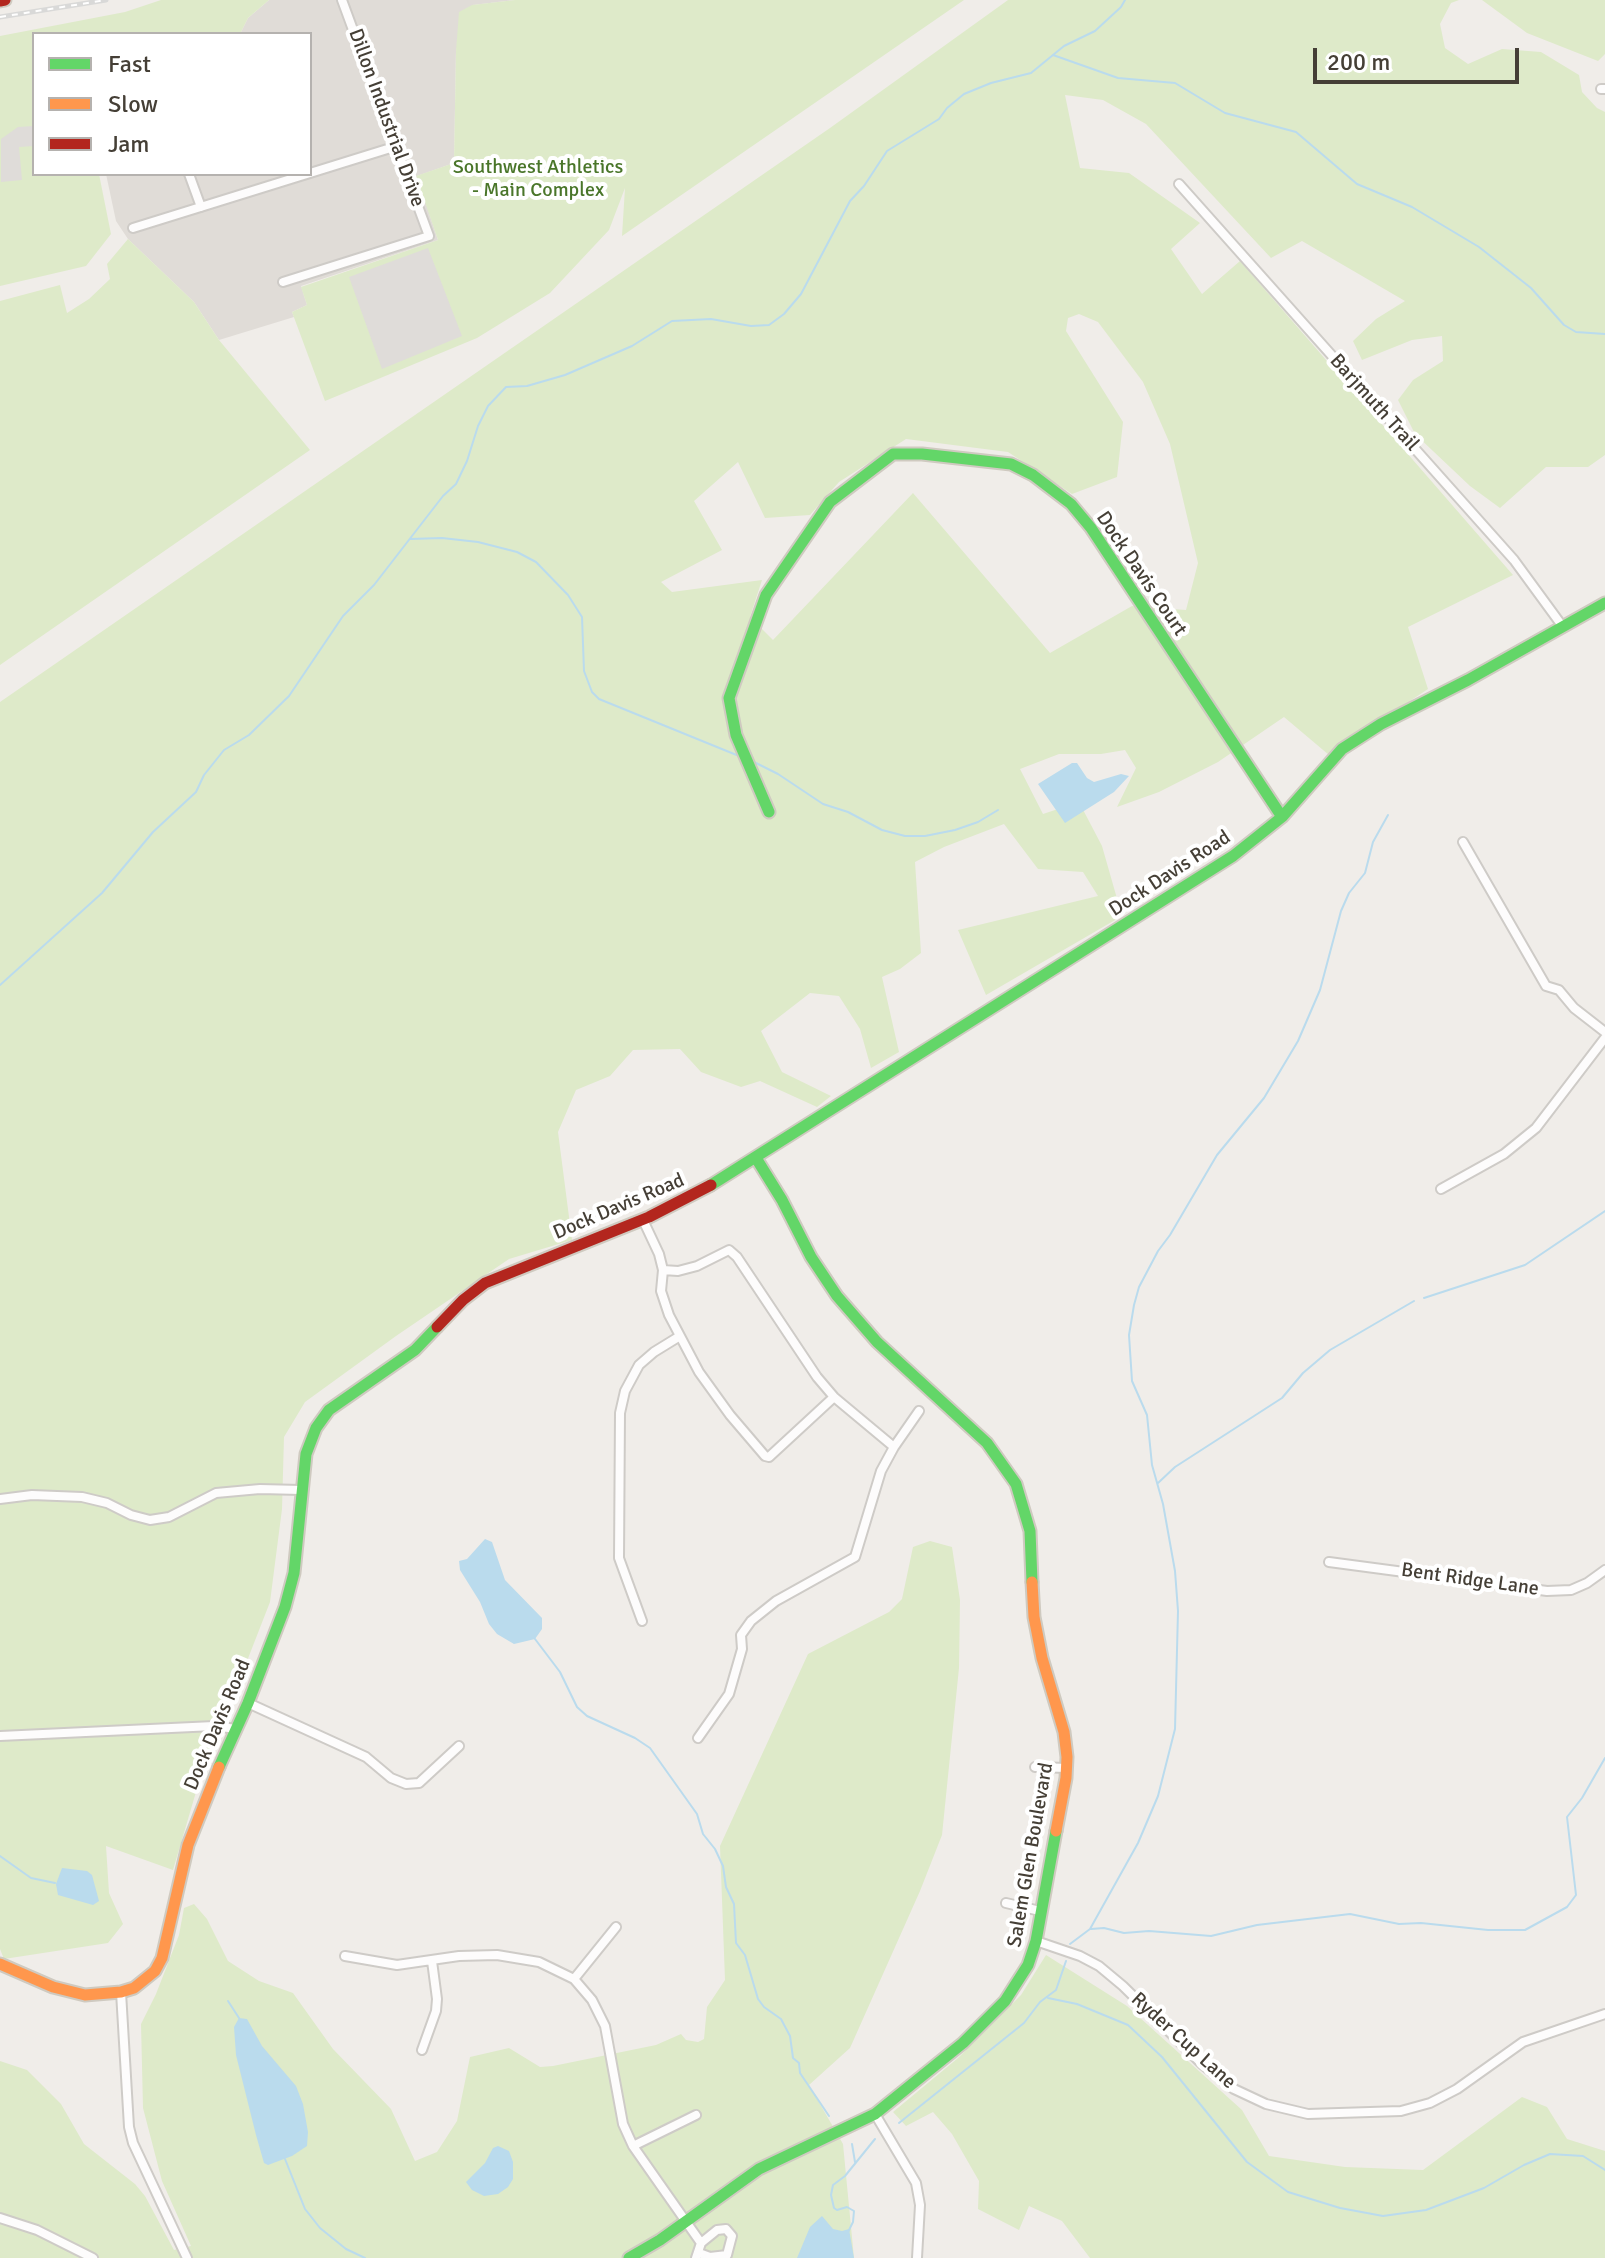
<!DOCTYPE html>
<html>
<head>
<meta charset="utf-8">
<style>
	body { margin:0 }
	#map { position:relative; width:1605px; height:2258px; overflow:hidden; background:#f0ede9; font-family:Signika,sans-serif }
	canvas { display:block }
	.legend { position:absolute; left:32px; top:32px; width:280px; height:144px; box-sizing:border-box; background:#fff; border:2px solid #b5b2af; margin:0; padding:10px 14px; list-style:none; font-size:24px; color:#453f36 }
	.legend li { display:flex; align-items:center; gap:16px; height:40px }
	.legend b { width:40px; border:2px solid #b5b2af }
	.scale { position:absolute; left:1313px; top:48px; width:206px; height:36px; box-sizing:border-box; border:4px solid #453f36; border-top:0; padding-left:10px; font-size:24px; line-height:28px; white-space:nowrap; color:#453f36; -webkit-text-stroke:6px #fff; paint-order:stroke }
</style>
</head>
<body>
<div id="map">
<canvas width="1605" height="2258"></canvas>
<ul class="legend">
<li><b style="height:10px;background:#63d668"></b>Fast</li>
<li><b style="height:10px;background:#ff974d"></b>Slow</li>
<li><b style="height:10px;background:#b3261e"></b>Jam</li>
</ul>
<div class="scale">200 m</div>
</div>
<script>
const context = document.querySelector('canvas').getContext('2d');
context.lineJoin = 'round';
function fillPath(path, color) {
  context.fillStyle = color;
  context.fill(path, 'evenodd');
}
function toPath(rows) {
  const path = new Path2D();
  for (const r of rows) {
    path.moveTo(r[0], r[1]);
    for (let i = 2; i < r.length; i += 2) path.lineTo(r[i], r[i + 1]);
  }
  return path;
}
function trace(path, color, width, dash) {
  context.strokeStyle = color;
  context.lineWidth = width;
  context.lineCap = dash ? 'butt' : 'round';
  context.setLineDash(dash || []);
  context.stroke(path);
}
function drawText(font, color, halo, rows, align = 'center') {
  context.font = font + ' Signika,sans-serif';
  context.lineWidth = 8;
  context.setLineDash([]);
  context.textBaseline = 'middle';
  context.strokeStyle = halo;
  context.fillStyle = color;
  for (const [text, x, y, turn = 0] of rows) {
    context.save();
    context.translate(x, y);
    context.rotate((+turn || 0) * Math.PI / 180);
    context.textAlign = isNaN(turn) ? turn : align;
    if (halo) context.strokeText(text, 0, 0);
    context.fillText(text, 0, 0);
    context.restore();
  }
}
const industrial = toPath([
	[269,0,515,0,473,5,456,51,454,163,417,176,438,240,301,286,307,305,292,312,294,317,219,340,194,302,128,239,116,221,106,174,310,174,310,34,240,34,248,18]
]);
const green = toPath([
	[161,0,269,0,248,18,240,34,34,34,34,174,99,174,111,234,86,266,0,286,0,36,125,12],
	[515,0,964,0,622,236,625,188,609,230,550,293,477,338,325,401,292,312,307,305,301,287,438,240,416,176,454,163,456,51,459,12,472,5],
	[1008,0,1459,0,1451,3,1440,24,1445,48,1468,64,1502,49,1541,52,1579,75,1582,92,1597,108,1605,112,1605,455,1588,467,1546,467,1500,508,1470,486,1415,434,1398,400,1413,380,1443,361,1442,336,1412,340,1362,360,1353,341,1376,319,1405,301,1302,241,1271,258,1146,124,1103,100,1065,95,1080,168,1129,173,1200,223,1171,249,1202,294,1240,261,1513,575,1408,627,1428,689,1329,755,1284,717,1218,762,1159,792,1117,807,1136,768,1125,750,1101,754,1059,754,1020,769,1043,814,1079,802,1102,846,1122,916,986,995,958,930,1098,896,1083,872,1038,869,1004,824,944,847,915,862,921,953,900,969,882,977,899,1052,871,1068,860,1029,839,996,810,993,761,1031,782,1072,831,1096,817,1107,760,1081,741,1087,701,1072,680,1049,633,1050,610,1076,576,1090,558,1132,572,1240,509,1259,396,1336,305,1402,284,1437,282,1509,270,1602,196,1792,173,1870,106,1846,109,1893,123,1924,108,1943,4,1959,0,1949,0,702,830,128],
	[1079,314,1098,322,1143,382,1170,444,1198,563,1186,610,1132,606,1050,653,913,493,773,640,750,617,762,580,672,592,661,582,722,550,694,501,738,462,765,518,810,515,839,482,906,439,1008,452,1072,494,1117,477,1123,422,1066,331,1068,318],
	[1482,0,1605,0,1605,54,1598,61,1527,33],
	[128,239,194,302,219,340,310,450,0,665,0,301,60,285,67,313,89,299,110,279,107,264],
	[930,1541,952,1547,960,1600,959,1668,942,1835,920,1891,850,2048,809,2085,843,2144,854,2258,0,2258,0,2061,27,2070,61,2104,84,2144,135,2184,145,2196,174,2250,191,2246,162,2181,143,2108,141,2024,156,1994,179,1935,184,1908,194,1904,207,1919,228,1961,259,1981,293,1993,333,2049,391,2109,415,2161,437,2152,457,2121,470,2057,509,2048,540,2067,553,2066,656,2045,681,2034,686,2040,698,2042,704,2039,707,2007,725,1980,720,1846,808,1654,889,1612,902,1599,913,1547],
	[1046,1955,1127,2006,1242,2110,1269,2156,1345,2167,1423,2170,1522,2097,1547,2107,1567,2139,1605,2151,1605,2258,1090,2258,1062,2221,1029,2206,1019,2230,978,2209,979,2181,952,2134,933,2112,906,2126,893,2112,958,2058,1021,1995]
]);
const parking = toPath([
	[34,126,34,146,19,147,22,180,1,182,1,139,18,127],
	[428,248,462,336,382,369,349,277]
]);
const water = toPath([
	[1072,763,1077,763,1087,778,1094,782,1121,774,1129,776,1114,792,1065,823,1038,784],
	[485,1539,492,1542,505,1580,542,1618,542,1629,535,1639,514,1644,497,1634,489,1624,480,1602,460,1570,459,1561,467,1559],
	[62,1868,87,1871,92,1875,99,1901,93,1905,58,1895,56,1884],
	[239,2018,247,2019,262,2046,296,2086,303,2104,308,2132,307,2146,292,2156,268,2165,264,2163,256,2135,236,2055,234,2027],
	[498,2146,509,2151,513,2162,513,2179,508,2187,498,2194,484,2196,472,2190,466,2182,485,2163,493,2148],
	[822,2216,833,2229,842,2231,849,2229,854,2258,797,2258,810,2227]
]);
const stream = toPath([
	[1053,55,1118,78,1175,83,1225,113,1296,132,1357,184,1412,207,1479,247,1531,288,1564,325,1576,332,1605,334],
	[410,539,442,538,478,542,517,552,536,562,568,595,582,617,584,671,592,692,599,699,739,756],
	[752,761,778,774,823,804,848,812,882,830,905,836,925,836,955,830,978,822,998,810],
	[0,985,102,893,153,832,196,792,204,775,224,750,249,735,289,696,343,616,374,585,443,496,456,484,467,461,478,426,488,406,506,387,527,386,565,375,632,346,672,321,711,319,751,326,769,325,784,314,801,294,850,201,864,186,887,151,939,119,947,108,964,94,991,83,1031,73,1064,46,1095,31,1121,7,1125,0],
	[1424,1298,1525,1265,1605,1211],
	[1158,1483,1175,1467,1282,1398,1303,1373,1330,1350,1414,1301],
	[535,1639,560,1672,577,1707,587,1716,635,1738,650,1748,697,1814,703,1834,715,1849,723,1866,726,1887,734,1904,736,1943,745,1955,758,1999,764,2007,781,2019,790,2036,793,2058,799,2063,800,2073,829,2116],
	[0,1856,31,1878,55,1883],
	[1091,1929,1104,1928,1124,1933,1149,1931,1211,1936,1257,1925,1350,1914,1399,1924,1421,1923,1488,1930,1525,1930,1567,1907,1576,1895,1567,1817,1582,1798,1605,1758],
	[1070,1944,1090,1929,1138,1843,1158,1796,1175,1729,1178,1611,1175,1571,1163,1504,1152,1465,1147,1415,1132,1381,1129,1335,1134,1305,1139,1287,1158,1251,1170,1235,1217,1155,1264,1098,1298,1041,1320,990,1341,911,1349,893,1365,873,1373,842,1388,815],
	[1048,1998,1077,2004,1128,2025,1162,2057,1247,2162,1288,2192,1340,2208,1383,2216,1426,2210,1484,2188,1524,2165,1550,2154,1583,2156,1605,2170],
	[228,2001,239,2018],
	[899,2123,1024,2023,1040,2002,1056,1990,1066,1961],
	[852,2144,855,2162],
	[285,2159,305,2209,320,2228,346,2249,365,2258],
	[848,2232,853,2222,854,2211,847,2207,837,2210,834,2208,831,2195,833,2185,845,2176,875,2139]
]);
const street = toPath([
	[1601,89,1605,89],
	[189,174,201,207],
	[1179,184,1514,560,1563,627],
	[133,228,397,146],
	[283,282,429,236,342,0],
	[1463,842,1546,986,1559,990,1574,1008,1605,1032],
	[1441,1189,1504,1154,1536,1128,1605,1038],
	[643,1220,659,1254,663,1270,661,1291,669,1315,699,1372,730,1415,765,1456,769,1457,834,1397],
	[663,1270,678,1271,697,1266,729,1250,737,1257,817,1377,834,1397,894,1447],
	[0,1499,32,1495,82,1497,107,1503,131,1515,150,1520,169,1517,216,1493,260,1489,301,1490],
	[1329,1562,1547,1591,1571,1590,1587,1583,1605,1570],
	[642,1621,619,1558,620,1413,625,1391,639,1365,654,1352,680,1336],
	[248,1703,366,1757,391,1778,406,1784,419,1783,459,1746],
	[0,1736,214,1726,236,1729],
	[698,1738,729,1694,742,1649,741,1635,751,1621,776,1601,855,1557,881,1471,894,1447,919,1411],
	[1035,1767,1067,1768],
	[1006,1903,1040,1911],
	[1036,1941,1080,1956,1099,1966,1123,1986,1202,2064,1234,2089,1266,2104,1308,2114,1401,2111,1430,2103,1457,2089,1523,2042,1605,2014],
	[345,1956,397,1965,459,1956,497,1955,539,1962,574,1979,592,2000,605,2026,623,2124,633,2146,701,2243,696,2258],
	[574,1979,616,1927],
	[121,1992,129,2127,133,2143,187,2258],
	[422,2050,436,2011,437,1999,432,1961],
	[875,2114,916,2183,920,2205,917,2258],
	[633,2146,696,2115],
	[0,2218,37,2230,93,2258],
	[699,2253,710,2257,727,2255,732,2236,726,2229,717,2230,701,2243]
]);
const fast = toPath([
	[769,812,736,735,729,698,766,595,830,502,893,454,922,454,1011,464,1033,475,1071,504,1091,528,1282,817],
	[756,1158,782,1200,811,1257,837,1296,877,1342,987,1443,1016,1484,1030,1531,1032,1582],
	[711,1185,1233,856,1282,817,1342,749,1381,724,1468,680,1605,603],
	[219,1767,248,1703,285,1607,294,1573,306,1454,316,1428,329,1410,415,1350,437,1327],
	[629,2258,660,2240,759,2169,875,2114,963,2043,1005,2001,1028,1965,1036,1941,1056,1831]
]);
const slow = toPath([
	[1032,1582,1034,1617,1042,1658,1064,1732,1067,1757,1066,1778,1056,1831],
	[0,1964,53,1987,85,1995,121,1992,134,1988,155,1971,162,1958,188,1845,219,1767]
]);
const jam = toPath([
	[0,1,5,0],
	[437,1327,463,1300,485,1283,649,1217,711,1185]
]);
const rail = toPath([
	[0,17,106,0]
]);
const streetNames = [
	["Dillon Industrial Drive",386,118,70],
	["Barjmuth Trail",1374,403,48],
	["Dock Davis Court",1141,574,56],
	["Dock Davis Road",1170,874,-33],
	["Dock Davis Road",619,1207,-23],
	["Bent Ridge Lane",1470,1580,8],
	["Dock Davis Road",218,1725,-67],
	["Salem Glen Boulevard",1031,1855,-80],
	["Ryder Cup Lane",1183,2041,42]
];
const parkNames = [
	["Southwest Athletics",538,168],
	["- Main Complex",538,191]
];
fillPath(industrial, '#e0dcd7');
fillPath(green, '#deeac9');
fillPath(parking, '#dfdcd9');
fillPath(water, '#badbed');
trace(stream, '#badbed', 2);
trace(street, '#cecbc7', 12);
trace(fast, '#cfcac0', 15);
trace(slow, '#cfcac0', 15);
trace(jam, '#cfcac0', 15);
trace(street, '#fdfcfc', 8);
trace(fast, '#63d668', 11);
trace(slow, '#ff974d', 11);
trace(jam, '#b3261e', 11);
trace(rail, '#d9d9d8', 5);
trace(rail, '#fff', 2, [6]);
drawText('20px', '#453f36', '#fff', streetNames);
drawText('20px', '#4a762a', '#fff', parkNames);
</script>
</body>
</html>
